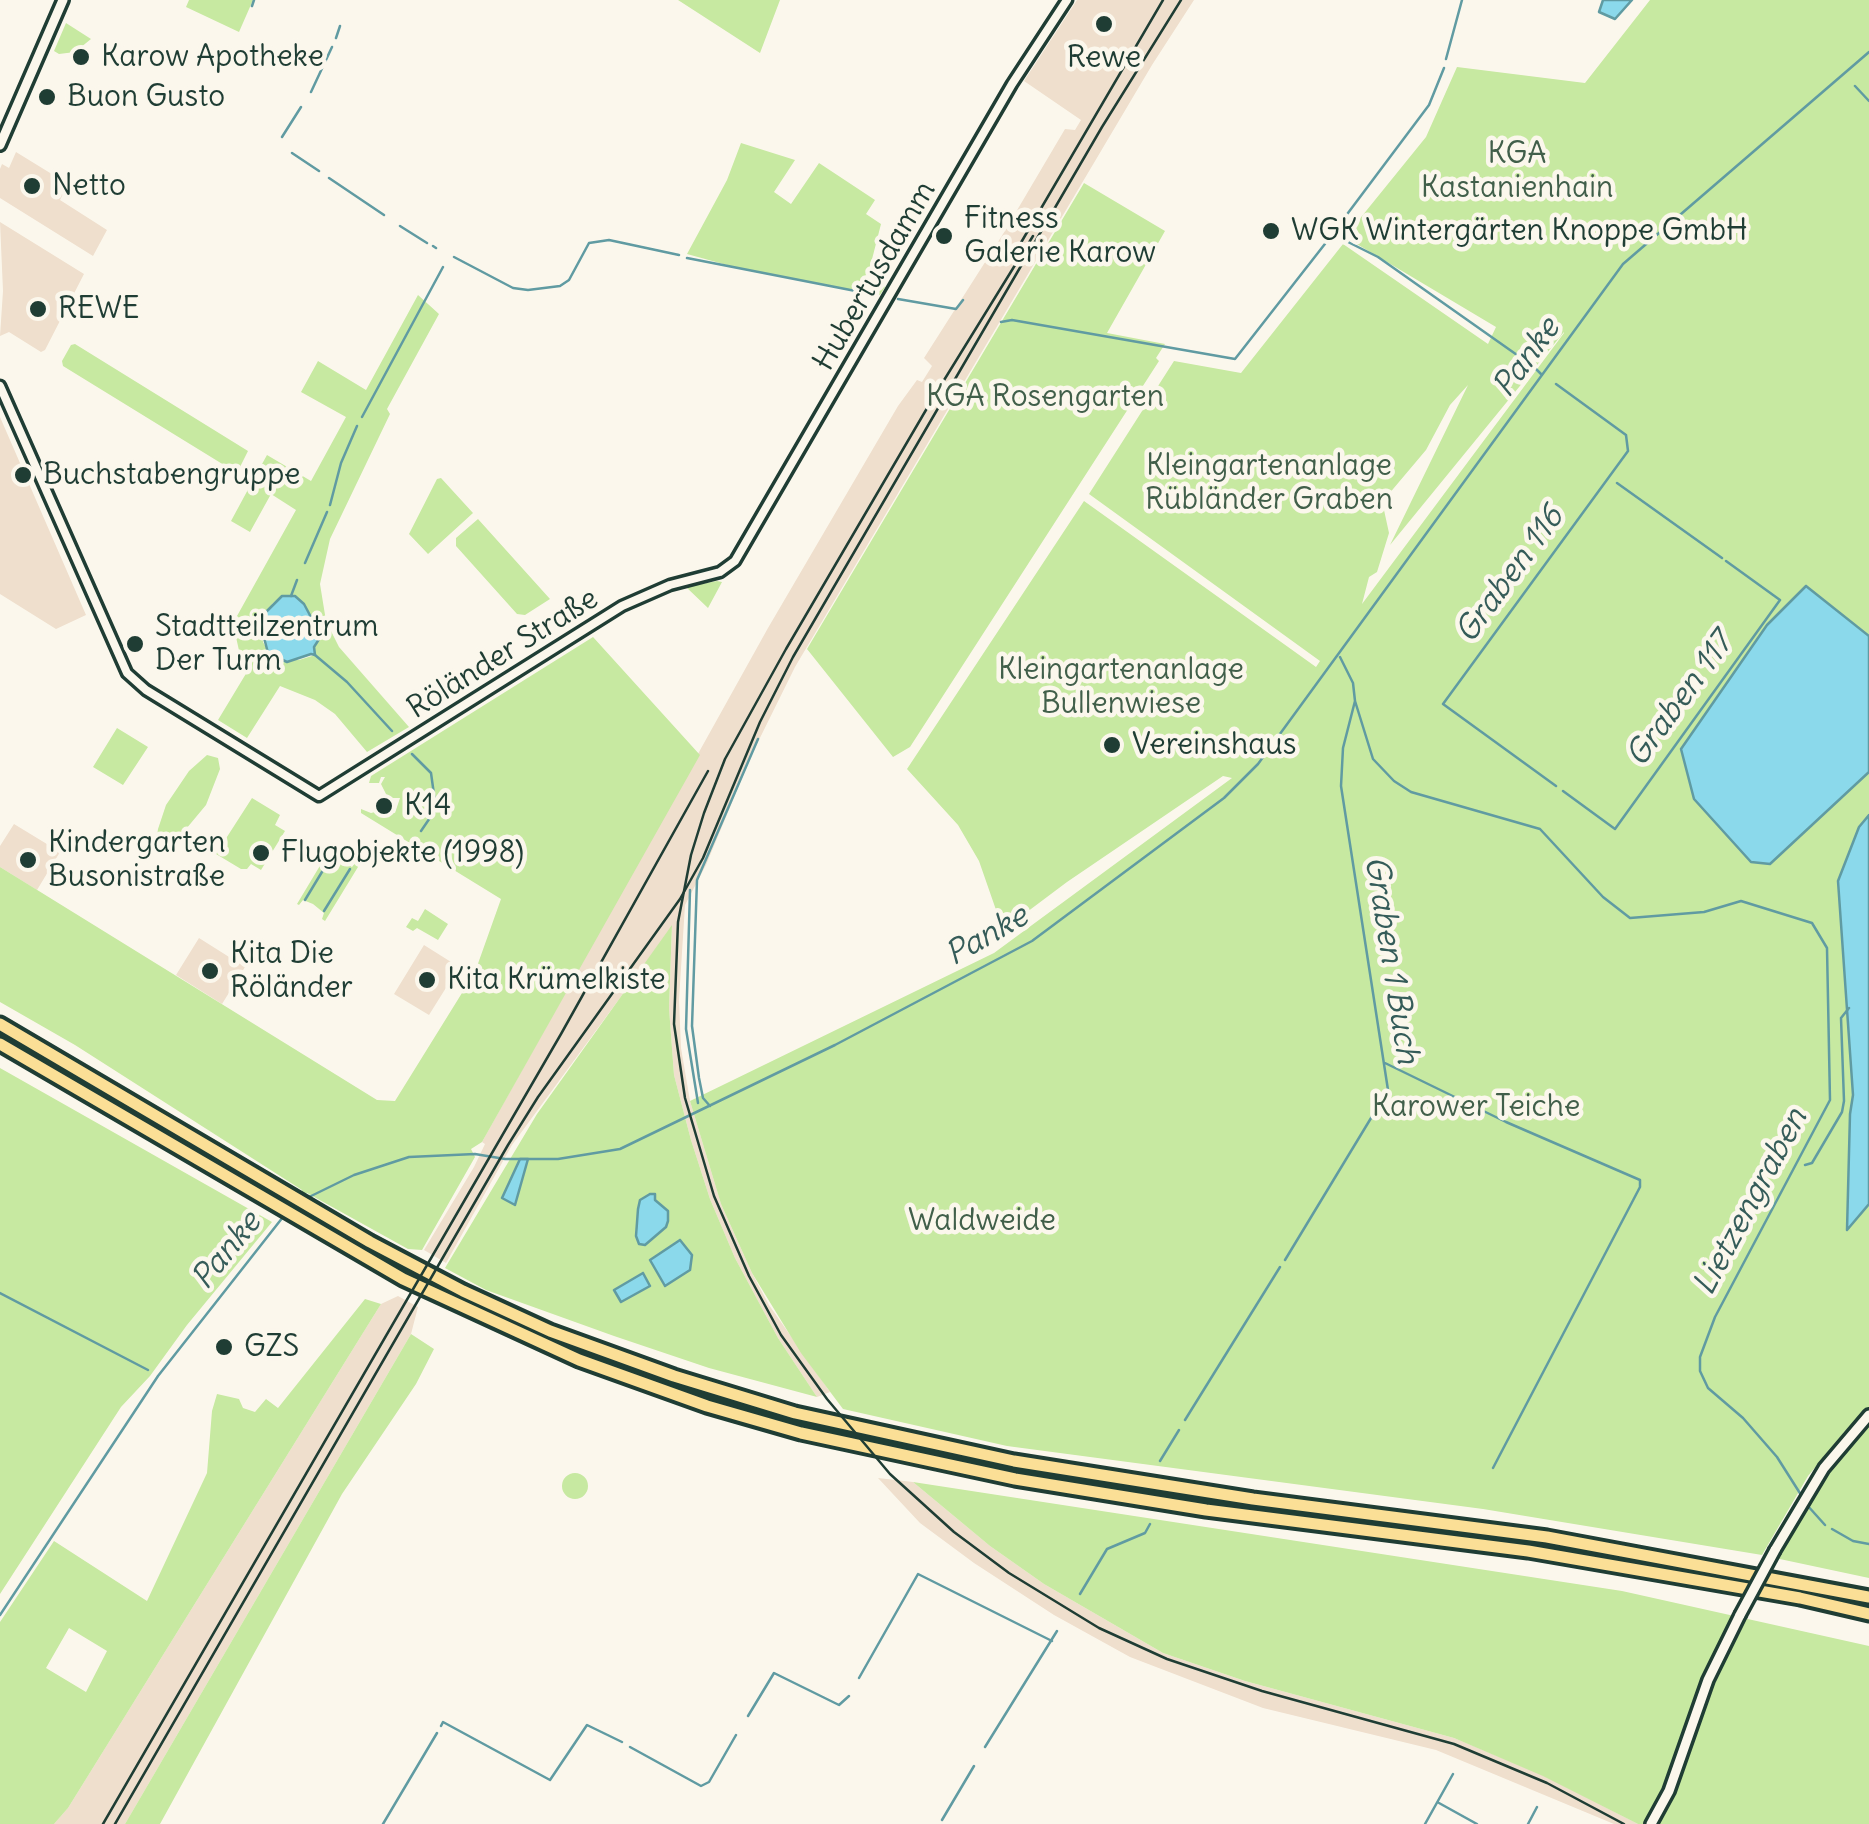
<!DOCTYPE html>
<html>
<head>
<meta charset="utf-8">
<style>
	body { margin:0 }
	canvas { display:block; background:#fbf7ec }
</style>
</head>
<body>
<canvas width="1869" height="1824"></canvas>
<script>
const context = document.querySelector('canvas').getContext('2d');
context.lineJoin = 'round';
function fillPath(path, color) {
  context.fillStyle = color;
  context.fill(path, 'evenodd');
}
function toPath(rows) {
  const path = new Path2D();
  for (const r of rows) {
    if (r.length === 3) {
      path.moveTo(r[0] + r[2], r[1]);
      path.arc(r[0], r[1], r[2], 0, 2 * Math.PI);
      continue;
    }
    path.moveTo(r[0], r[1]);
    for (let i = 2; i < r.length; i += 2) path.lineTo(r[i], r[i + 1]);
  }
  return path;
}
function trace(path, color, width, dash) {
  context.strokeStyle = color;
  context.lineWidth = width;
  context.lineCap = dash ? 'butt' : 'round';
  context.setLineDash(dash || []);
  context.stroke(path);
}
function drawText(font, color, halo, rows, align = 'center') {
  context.font = font + ' Delius,sans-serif';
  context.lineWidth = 9;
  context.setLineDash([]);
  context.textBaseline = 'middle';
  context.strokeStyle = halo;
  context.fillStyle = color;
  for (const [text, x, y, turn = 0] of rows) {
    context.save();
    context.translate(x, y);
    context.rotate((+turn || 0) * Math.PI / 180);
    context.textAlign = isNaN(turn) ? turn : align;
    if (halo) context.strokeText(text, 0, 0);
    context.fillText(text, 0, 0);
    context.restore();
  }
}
const built = toPath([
	[1077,0,1194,0,1152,65,795,667,753,752,706,865,685,905,679,1000,681,1048,690,1101,721,1204,752,1273,769,1305,830,1392,817,1397,778,1338,735,1258,710,1199,691,1140,674,1075,669,1008,672,927,512,1145,446,1263,424,1250,474,1167,485,1144,482,1142,768,628,898,406,917,380,922,382,932,366,924,358,1003,234,1065,129,1075,130,1081,120,1024,81],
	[16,152,68,184,60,200,107,230,93,256,0,198,0,169,2,164,9,168],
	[0,222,84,274,45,350,41,352,9,332,0,336,3,291],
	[0,417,86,615,56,629,0,594],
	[14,824,60,852,37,890,0,867,0,846],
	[199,938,245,967,222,1004,176,975],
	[424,945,459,967,429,1015,394,994],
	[398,1296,418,1307,411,1334,125,1824,54,1824,68,1808,381,1304],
	[878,1478,913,1482,990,1546,1044,1584,1163,1653,1245,1681,1454,1738,1543,1775,1638,1824,1614,1824,1436,1750,1263,1708,1130,1657,1054,1615,974,1563,920,1523]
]);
const green = toPath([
	[189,0,253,0,239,32,186,7],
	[678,0,780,0,760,53],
	[1650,0,1869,0,1869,1408,1845,1431,1808,1476,1762,1555,1483,1509,1007,1446,843,1409,801,1353,752,1273,721,1204,690,1101,994,953,1232,778,1223,776,1067,882,1003,930,979,861,958,825,907,769,1084,501,1316,667,1320,661,1089,494,1174,361,1241,373,1343,244,1488,344,1496,327,1345,237,1426,137,1457,67,1585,83],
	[1564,332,1564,333,1362,604,1369,577,1377,572,1389,533,1384,510,1388,495,1426,450,1450,405,1468,385,1390,545],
	[66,23,91,39,75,52,59,54,54,51],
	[741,143,795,160,774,192,791,204,819,163,875,200,866,214,881,224,868,275,885,287,880,295,745,270,687,254,727,180],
	[1084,183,1165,231,1107,333,1165,344,1156,358,1159,361,910,747,893,757,807,649],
	[418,295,439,314,387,409,390,414,330,539,320,584,326,621,339,647,409,727,367,752,335,714,315,700,280,686,247,738,218,720,250,667,240,655,234,628,237,616,296,510,271,494,250,532,231,521,251,484,262,489,252,482,267,455,311,481,346,417,301,392,318,361,366,390],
	[291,595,304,604,321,636,314,647,315,655,299,660,278,660,269,653,263,642,272,604,282,596],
	[75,344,248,451,237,473,63,366,62,361,71,345],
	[441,478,473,513,428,554,409,534,437,479],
	[478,519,550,599,525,615,517,614,456,546,456,538],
	[717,581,722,582,708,608,686,587],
	[593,637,700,755,482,1142,471,1149,475,1157,422,1250,408,1249,307,1193,301,1196,302,1190,75,1045,0,1002,0,867,377,1100,395,1101,475,972,501,899,361,813,361,809,371,813,383,810,395,813,400,798,388,798,381,784,385,777,381,777,379,783,369,783,371,776],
	[117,728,148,747,123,785,93,767],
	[207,755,218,758,220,769,206,805,176,841,164,844,157,836,158,829,166,805,189,771],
	[252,798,280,815,275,825,285,831,261,870,251,864,247,869,241,869,216,854],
	[330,849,334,851,332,856,352,867,355,863,358,867,325,921,322,919,324,913,313,904,303,900,299,905,297,904],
	[425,909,448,924,438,940,417,928,413,931,406,927,412,918,418,921],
	[672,925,669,1008,674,1075,691,1140,710,1199,735,1258,778,1338,817,1397,709,1368,614,1336,486,1290,445,1268,537,1114],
	[680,1240,692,1255,690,1269,663,1284,650,1260],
	[0,1068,272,1222,187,1325,150,1376,121,1407,0,1594],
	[365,1299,381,1304,68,1808,54,1824,0,1824,0,1622,54,1541,147,1601,207,1473,212,1411,217,1394,239,1399,243,1408,255,1412,266,1399,278,1408],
	[69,1628,107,1651,86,1692,46,1668],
	[411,1334,434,1349,416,1384,342,1494,160,1824,125,1824],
	[1869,1421,1869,1578,1775,1558,1822,1476],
	[575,1486,13],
	[913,1482,1622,1591,1869,1646,1869,1824,1638,1824,1543,1776,1454,1738,1245,1681,1163,1653,1044,1584,990,1546]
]);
const water = toPath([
	[1603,0,1632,0,1615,19,1599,12,1603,0],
	[1806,586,1869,636,1869,772,1770,864,1751,862,1694,799,1681,749,1767,625,1806,586],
	[282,596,295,596,304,604,321,636,314,647,315,655,311,654,287,662,268,653,261,626,266,612,282,596],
	[1869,815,1869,1204,1847,1230,1850,1114,1853,1095,1838,881,1859,827,1869,815],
	[520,1159,528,1159,515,1205,502,1198,520,1159],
	[650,1194,655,1194,655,1200,668,1211,668,1221,666,1227,645,1245,639,1244,636,1236,638,1209,640,1200,650,1194],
	[680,1240,692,1255,690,1270,665,1286,650,1260,680,1240],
	[643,1273,650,1286,621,1302,614,1290,643,1273]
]);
const stream = toPath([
	[252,6,254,0],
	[336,38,340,26],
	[1446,59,1462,0],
	[1855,86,1869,101],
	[311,92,332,47],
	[282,137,301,107],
	[292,153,319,171],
	[329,178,384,215],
	[400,226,427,243],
	[1336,229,1429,105,1444,68],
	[1344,240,1378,257,1527,362],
	[433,246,436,248],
	[454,257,513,288,528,290,560,286,569,280,589,243,609,240,679,255],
	[687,258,876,295],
	[898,299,956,309,963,300],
	[1001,322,1012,320,1235,359,1328,240],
	[1533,366,1542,375],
	[362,417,443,267],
	[1617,483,1722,558],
	[330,505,341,463,357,426],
	[305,563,327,512],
	[291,596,297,580],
	[315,655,347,682,392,731],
	[1340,657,1353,683,1355,701,1373,759,1394,781,1411,792,1540,829,1603,897,1630,918,1704,912,1741,901,1812,923,1827,948,1830,1100,1715,1317,1700,1357,1700,1371,1708,1388,1743,1418,1777,1457,1803,1498],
	[412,754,431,773,436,809,421,831],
	[1556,786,1443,704,1628,451,1626,435,1556,384],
	[1563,791,1615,829,1780,600,1726,561],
	[690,890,686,1029,698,1103],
	[305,900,331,857],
	[324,911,350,869],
	[1385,1063,1506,1122,1640,1180,1640,1187,1493,1468],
	[710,1106,703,1098,699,1078,692,1026,697,880,758,739],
	[1805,1165,1812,1163,1842,1112,1844,1101,1841,1018,1849,1008],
	[305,1199,354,1175,409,1157,475,1154,505,1159,558,1159,620,1149,835,1045,1032,941,1224,798,1258,764,1623,264,1869,52],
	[1285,1260,1388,1090,1341,786,1343,748,1355,701],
	[0,1293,148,1370],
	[1185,1420,1280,1267],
	[1160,1461,1179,1430],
	[1807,1505,1825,1525],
	[1832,1529,1853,1541,1869,1544],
	[1080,1594,1107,1549,1145,1533,1150,1524],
	[0,1615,158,1376,283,1217],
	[859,1678,918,1574,1052,1641],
	[748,1716,774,1673,839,1705,849,1696],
	[441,1726,443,1722,550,1780,587,1725,622,1742],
	[630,1747,701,1786,709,1782,736,1735],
	[985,1747,1057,1631],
	[1439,1803,1477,1824],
	[942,1820,974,1766],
	[383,1824,437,1733],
	[1425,1824,1453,1774],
	[1528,1824,1537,1807]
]);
const tertiary = toPath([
	[0,386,127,673,146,690,319,796,622,606,670,585,720,572,735,561,1012,84,1067,0]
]);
const secondary = toPath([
	[0,145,63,0],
	[1775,1550,1824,1468,1869,1415],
	[1651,1824,1669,1791,1708,1680,1740,1615]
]);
const motorway = toPath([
	[0,1024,370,1242,463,1291,550,1331,674,1376,795,1413,1014,1461,1253,1499,1547,1537,1869,1597],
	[0,1044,403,1279,579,1360,707,1406,801,1433,1015,1479,1206,1510,1528,1551,1800,1598,1869,1614]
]);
const tram = toPath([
	[115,1824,508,1145,538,1097,680,899,703,858,760,722,793,657,1102,127,1181,0]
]);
const rail = toPath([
	[1033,236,933,398,786,649,725,759,704,813,691,855,678,922,674,1024,685,1098,714,1196,749,1276,781,1335,827,1399,890,1474,954,1532,1009,1573,1099,1628,1167,1659,1262,1691,1454,1744,1547,1783,1624,1824],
	[1019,246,1163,0],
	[103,1824,561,1034,708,771]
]);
const secondaryBridge = toPath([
	[1740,1615,1775,1550]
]);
const markers = [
	[1104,24,10,"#1f3d34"],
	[81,57,10,"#1f3d34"],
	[47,97,10,"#1f3d34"],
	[32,186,10,"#1f3d34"],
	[1271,231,10,"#1f3d34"],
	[944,236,10,"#1f3d34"],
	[38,309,10,"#1f3d34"],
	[23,475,10,"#1f3d34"],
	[135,644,10,"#1f3d34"],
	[1112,745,10,"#1f3d34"],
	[384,806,10,"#1f3d34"],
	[261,853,10,"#1f3d34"],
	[28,860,10,"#1f3d34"],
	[210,971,10,"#1f3d34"],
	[427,980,10,"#1f3d34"],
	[224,1347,10,"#1f3d34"]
];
const poiNames = [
	["Karow Apotheke",101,57],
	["Rewe",1104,58,"center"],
	["Buon Gusto",67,97],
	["Netto",52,186],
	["Fitness",964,219],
	["Galerie Karow",964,253],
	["WGK Wintergärten Knoppe GmbH",1291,231],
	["REWE",58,309],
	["Buchstabengruppe",43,475],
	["Stadtteilzentrum",155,627],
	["Der Turm",155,661],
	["Vereinshaus",1132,745],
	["K14",404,806],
	["Kindergarten",48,843],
	["Busonistraße",48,877],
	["Flugobjekte (1998)",281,853],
	["Kita Die",230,954],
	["Röländer",230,988],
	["Kita Krümelkiste",447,980],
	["GZS",244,1347]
];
const parkNames = [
	["KGA",1517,154],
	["Kastanienhain",1517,188],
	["KGA Rosengarten",1045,397],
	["Kleingartenanlage",1269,466],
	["Rübländer Graben",1269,500],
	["Kleingartenanlage",1121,670],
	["Bullenwiese",1121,704],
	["Karower Teiche",1476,1107],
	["Waldweide",982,1221]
];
const streetNames = [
	["Hubertusdamm",875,276,-60],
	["Röländer Straße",503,654,-32]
];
const waterNames = [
	["Panke",1527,358,-54],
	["Graben 116",1510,575,-54],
	["Graben 117",1680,700,-54],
	["Panke",987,936,-30],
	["Graben 1 Buch",1391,960,81],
	["Lietzengraben",1751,1202,-62],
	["Panke",227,1251,-51]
];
fillPath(built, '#efdfcd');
fillPath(green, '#c7e9a1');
fillPath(water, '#8bd9eb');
trace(water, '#609ba2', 2.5);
trace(stream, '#609ba2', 2.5);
trace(tertiary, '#1f3d34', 15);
trace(secondary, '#1f3d34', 16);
trace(motorway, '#1f3d34', 19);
trace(tertiary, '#fbf7ec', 8);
trace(secondary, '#fbf7ec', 9);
trace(motorway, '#fbdf96', 11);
trace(tram, '#1f3d34', 2.5);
trace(rail, '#1f3d34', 2.5);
trace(secondaryBridge, '#1f3d34', 16, []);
trace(secondaryBridge, '#fbf7ec', 9);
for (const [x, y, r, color] of markers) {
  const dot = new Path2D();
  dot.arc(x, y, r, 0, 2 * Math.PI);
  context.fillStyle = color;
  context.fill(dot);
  trace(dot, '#fbf7ec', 4);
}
drawText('30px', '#1f3d34', '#fbf7ec', poiNames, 'left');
drawText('30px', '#415f4a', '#fbf7ec', parkNames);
drawText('30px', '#1f3d34', '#fbf7ec', streetNames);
drawText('italic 32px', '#355c59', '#fbf7ec', waterNames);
</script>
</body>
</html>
